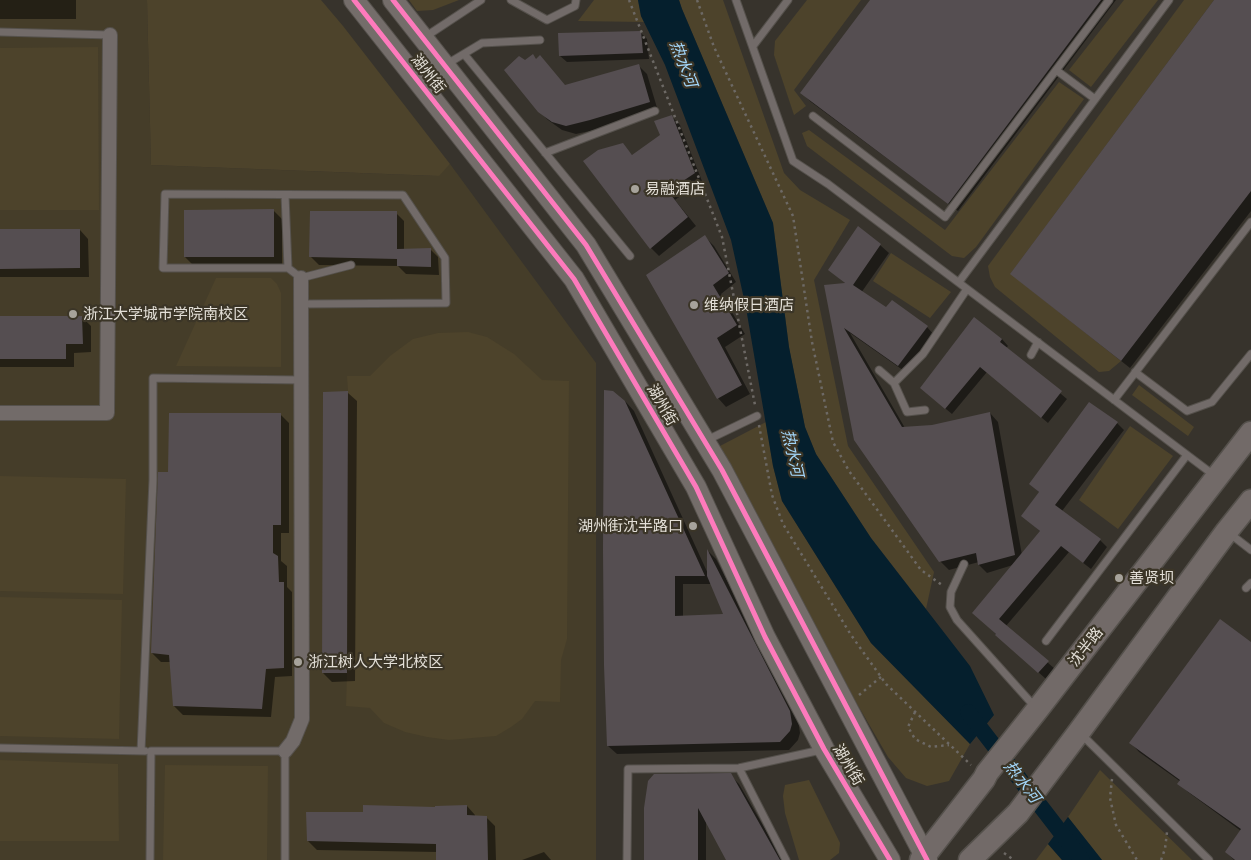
<!DOCTYPE html>
<html>
<head>
<meta charset="utf-8">
<style>
	body { margin:0 }
	canvas { display:block; background:#37332c }
</style>
</head>
<body>
<canvas width="1251" height="860"></canvas>
<script>
const context = document.querySelector('canvas').getContext('2d');
context.lineJoin = 'round';
function fillPath(path, color) {
  context.fillStyle = color;
  context.fill(path, 'evenodd');
}
function toPath(rows) {
  const path = new Path2D();
  for (const r of rows) {
    path.moveTo(r[0], r[1]);
    for (let i = 2; i < r.length; i += 2) path.lineTo(r[i], r[i + 1]);
  }
  return path;
}
function trace(path, color, width, dash) {
  context.strokeStyle = color;
  context.lineWidth = width;
  context.lineCap = dash ? 'butt' : 'round';
  context.setLineDash(dash || []);
  context.stroke(path);
}
function drawText(font, color, halo, rows, align = 'center') {
  context.font = font + ' "Crimson Pro","Noto Sans SC",serif';
  context.lineWidth = 4.5;
  context.setLineDash([]);
  context.textBaseline = 'middle';
  context.strokeStyle = halo;
  context.fillStyle = color;
  for (const [text, x, y, turn = 0] of rows) {
    context.save();
    context.translate(x, y);
    context.rotate((+turn || 0) * Math.PI / 180);
    context.textAlign = isNaN(turn) ? turn : align;
    if (halo) context.strokeText(text, 0, 0);
    context.fillText(text, 0, 0);
    context.restore();
  }
}
const built = toPath([
	[0,0,147,0,151,165,438,176,450,164,596,363,596,860,0,860]
]);
const green = toPath([
	[147,0,321,0,343,26,450,164,439,176,151,165],
	[409,0,459,0,433,10,417,11],
	[594,0,638,0,641,16,644,22,578,21],
	[679,0,723,0,784,173,800,190,850,220,814,280,848,446,934,572,926,609,871,538,816,454,805,427,789,347,773,223,682,9],
	[807,0,861,0,794,90,806,106,794,115,774,55,775,41],
	[1124,0,1158,0,1091,87,1069,70],
	[1184,0,1214,0,1011,273,1121,361,1109,371,1099,372,995,287,990,277,988,266],
	[98,47,99,210,0,210,0,48],
	[1059,82,1084,99,976,247,964,258,952,256,807,146,802,133,809,130,945,230],
	[891,253,951,292,930,318,873,281],
	[216,278,271,278,277,284,281,293,281,367,176,366],
	[468,332,487,337,514,354,542,380,569,381,567,639,561,660,560,702,535,701,522,719,511,727,496,736,449,740,427,737,405,732,384,723,370,708,346,706,347,673,348,391,347,376,370,376,390,356,413,339,438,333],
	[1139,385,1194,427,1188,436,1132,395],
	[766,422,773,466,782,501,871,643,970,744,949,781,927,786,906,778,888,757,856,702,720,446],
	[1130,426,1173,456,1118,529,1079,500],
	[0,476,126,479,123,594,0,591],
	[0,597,122,600,119,739,0,736],
	[0,760,118,764,119,841,0,841],
	[165,765,268,766,267,860,163,860],
	[1100,770,1192,860,1102,860,1068,817],
	[809,780,840,843,839,853,830,860,799,860,785,813,783,796,785,785],
	[1048,844,1062,860,1036,860]
]);
const water = toPath([
	[638,0,679,0,682,9,773,223,789,347,805,427,816,454,871,538,970,666,994,715,970,744,871,643,782,501,773,466,746,308,731,240,665,65,641,16],
	[1068,817,1102,860,1062,860,1048,844]
]);
const shadow = toPath([
	[0,0,76,0,76,19,0,19],
	[871,0,1116,0,958,211,811,102,802,93],
	[1215,0,1251,0,1251,211,1130,368,1021,282],
	[640,32,647,39,649,59,567,62,560,56],
	[638,65,647,74,658,111,599,129,576,134,562,130,548,120,539,111,566,86],
	[672,117,680,125,702,181,675,200,696,226,659,256,651,248,585,162,622,145,633,156,662,135],
	[273,210,282,219,282,266,194,266,185,257],
	[396,213,404,221,404,250,430,249,438,257,439,275,406,274,398,266,319,265,311,257],
	[80,230,88,239,89,277,0,277,0,231],
	[705,237,714,246,736,282,721,294,745,334,725,347,750,394,726,407,718,398],
	[880,245,889,253,861,293,886,309,892,301,927,327,935,336,907,373,850,333,905,428,933,426,990,413,998,422,1022,555,1041,532,1023,516,1040,493,1030,484,1089,404,1117,423,1124,430,1062,511,1100,540,1107,547,1091,569,1069,552,1006,626,1055,669,1046,679,1004,642,997,635,974,613,1013,565,987,573,979,565,979,562,949,570,940,561,825,286,846,284,830,270],
	[82,317,91,326,91,352,74,353,74,367,0,367,0,318],
	[1002,339,1008,346,1006,348,1067,399,1048,423,987,372,952,414,929,395],
	[348,393,357,401,355,681,332,682,323,673],
	[625,401,634,411,709,576,709,552,716,559,798,720,800,733,798,740,789,750,617,754,608,746],
	[683,584,712,584,725,615,683,617],
	[280,414,289,423,289,533,281,533,281,561,287,566,287,587,292,592,292,676,275,677,271,717,183,715,174,706,171,662,161,662,152,653,169,473],
	[1251,644,1251,860,1234,860,1226,852,1241,831,1188,792,1179,784,1181,782,1139,752,1131,743],
	[730,775,739,784,783,860,727,860,706,821,706,860,646,860],
	[467,806,475,815,475,817,486,817,495,826,496,860,438,860,437,852,317,850,308,841,365,813],
	[544,852,551,860,522,860]
]);
const canal = toPath([
	[968,712,1082,860]
]);
const building = toPath([
	[870,0,1101,0,948,204,800,93],
	[1214,0,1251,0,1251,191,1121,361,1010,274],
	[641,31,643,53,559,56,558,33],
	[533,54,536,59,540,55,565,85,639,64,650,102,590,120,566,126,552,122,538,112,504,70,519,56,525,60],
	[672,115,695,173,668,191,688,217,650,249,583,161,598,150,623,143,632,155,660,135,654,121],
	[274,209,274,257,184,257,184,210],
	[310,211,397,211,397,249,431,248,431,267,397,266,397,259,309,257],
	[858,226,881,244,853,285,886,307,892,300,928,326,898,366,844,328,902,427,932,425,990,412,1015,555,978,565,976,553,939,562,854,440,824,285,845,283,828,270],
	[0,229,80,229,80,268,0,269],
	[705,235,729,273,713,285,737,325,717,338,742,385,717,399,646,275],
	[0,316,82,316,83,344,66,344,66,359,0,359],
	[974,317,1002,339,1000,342,1062,391,1041,418,980,367,945,409,920,388],
	[604,390,613,391,625,401,705,576,675,576,675,616,723,614,707,576,707,549,790,711,792,724,790,731,780,742,607,746,604,665,603,548],
	[348,391,347,673,322,673,323,392],
	[1089,402,1118,422,1055,505,1101,539,1083,563,1061,546,999,619,1049,661,1038,673,995,635,996,634,972,613,1040,531,1021,516,1039,492,1029,484],
	[169,413,281,413,281,525,273,525,273,553,278,556,279,582,284,582,284,668,266,669,262,709,173,706,169,655,151,653,158,472,168,472],
	[1220,619,1251,642,1251,860,1235,860,1225,852,1241,829,1177,784,1180,780,1129,743],
	[731,773,780,860,726,860,698,808,698,860,644,860,644,808,648,781,654,774],
	[363,805,435,807,435,806,467,805,467,815,487,816,488,860,436,860,436,844,307,841,306,812,363,812]
]);
const path = toPath([
	[629,0,722,237,755,405],
	[697,0,714,47,793,216,812,342,833,442,849,471,921,570,942,585],
	[759,425,772,495,783,524,851,635,886,684,971,765],
	[859,695,881,677],
	[915,712,908,727,915,739,931,747,949,745],
	[1112,779,1110,798,1116,825,1137,860],
	[1004,853,1014,860],
	[1161,860,1165,849,1167,832]
]);
const lane = toPath([
	[511,0,547,20,575,6,576,0],
	[736,0,793,161,828,184,1215,476],
	[0,32,110,35],
	[425,37,481,0],
	[753,46,788,0],
	[464,54,630,256],
	[447,64,482,43,540,40],
	[1056,70,1095,99],
	[813,116,945,217,1109,0],
	[545,153,655,111],
	[285,195,288,268],
	[959,282,1169,0],
	[301,304,446,303,445,258,403,195,165,194,163,268,288,268,301,278,351,265],
	[1031,355,1038,342],
	[879,370,894,383,907,412,925,410],
	[1135,372,1187,411,1212,402,1251,354],
	[894,383,923,354,967,289],
	[1114,400,1251,222],
	[707,440,757,416],
	[1229,533,1251,550],
	[964,564,951,592,950,607,957,620,1035,707],
	[1246,588,1251,583],
	[1046,641,1187,455],
	[1081,734,1209,860],
	[0,748,145,751],
	[141,751,153,480,153,378,301,380],
	[739,768,786,860],
	[150,860,151,751,285,751,285,860],
	[627,860,628,769,739,768,821,750]
]);
const street = toPath([
	[0,413,107,413,110,35],
	[285,751,293,741,302,719,301,278]
]);
const secondary = toPath([
	[354,0,574,279,696,487,765,637,824,749,890,860],
	[393,0,586,245,722,470,927,860]
]);
const primary = toPath([
	[921,860,984,779,987,773,1037,710,1251,433],
	[970,860,1018,813,1079,732,1227,531,1251,501]
]);
const cycleway = toPath([
	[354,0,574,279,696,487,765,637,824,749,890,860],
	[393,0,586,245,722,470,927,860]
]);
const markers = [
	[635,189,5,"#a7a39b"],
	[694,305,5,"#a7a39b"],
	[73,314,5,"#a7a39b"],
	[693,526,5,"#a7a39b"],
	[1119,578,5,"#a7a39b"],
	[298,662,5,"#a7a39b"]
];
const streetNames = [
	["湖州街",428,74,52],
	["湖州街",662,405,60],
	["沈半路",1086,647,-52],
	["湖州街",848,765,59]
];
const poiNames = [
	["易融酒店",645,189],
	["维纳假日酒店",704,305],
	["浙江大学城市学院南校区",83,314],
	["湖州街沈半路口",683,526,"right"],
	["善贤坝",1129,578],
	["浙江树人大学北校区",308,662]
];
const waterNames = [
	["热水河",683,64,69],
	["热水河",792,453,77],
	["热水河",1022,782,52]
];
fillPath(built, '#453d29');
fillPath(green, '#4d432b');
fillPath(water, '#051f2d');
fillPath(shadow, '#0007');
trace(canal, '#051f2d', 16);
fillPath(building, '#554e51');
trace(lane, '#55514c', 9);
trace(street, '#55514c', 16);
trace(secondary, '#55514c', 22);
trace(primary, '#55514c', 25);
trace(path, '#6d6965', 2.5, [2.5, 4]);
trace(lane, '#726b69', 7);
trace(street, '#726b69', 14);
trace(secondary, '#746d6a', 20);
trace(primary, '#726a68', 22);
trace(cycleway, '#fd7abc', 5);
for (const [x, y, r, color] of markers) {
  const dot = new Path2D();
  dot.arc(x, y, r, 0, 2 * Math.PI);
  context.fillStyle = color;
  context.fill(dot);
  trace(dot, '#3b3527', 2);
}
drawText('15px', '#e3dfd7', '#3b3527', streetNames);
drawText('15px', '#e3dfd7', '#3b3527', poiNames, 'left');
drawText('italic 16px', '#a2d5f8', '#3b3527', waterNames);
</script>
</body>
</html>
